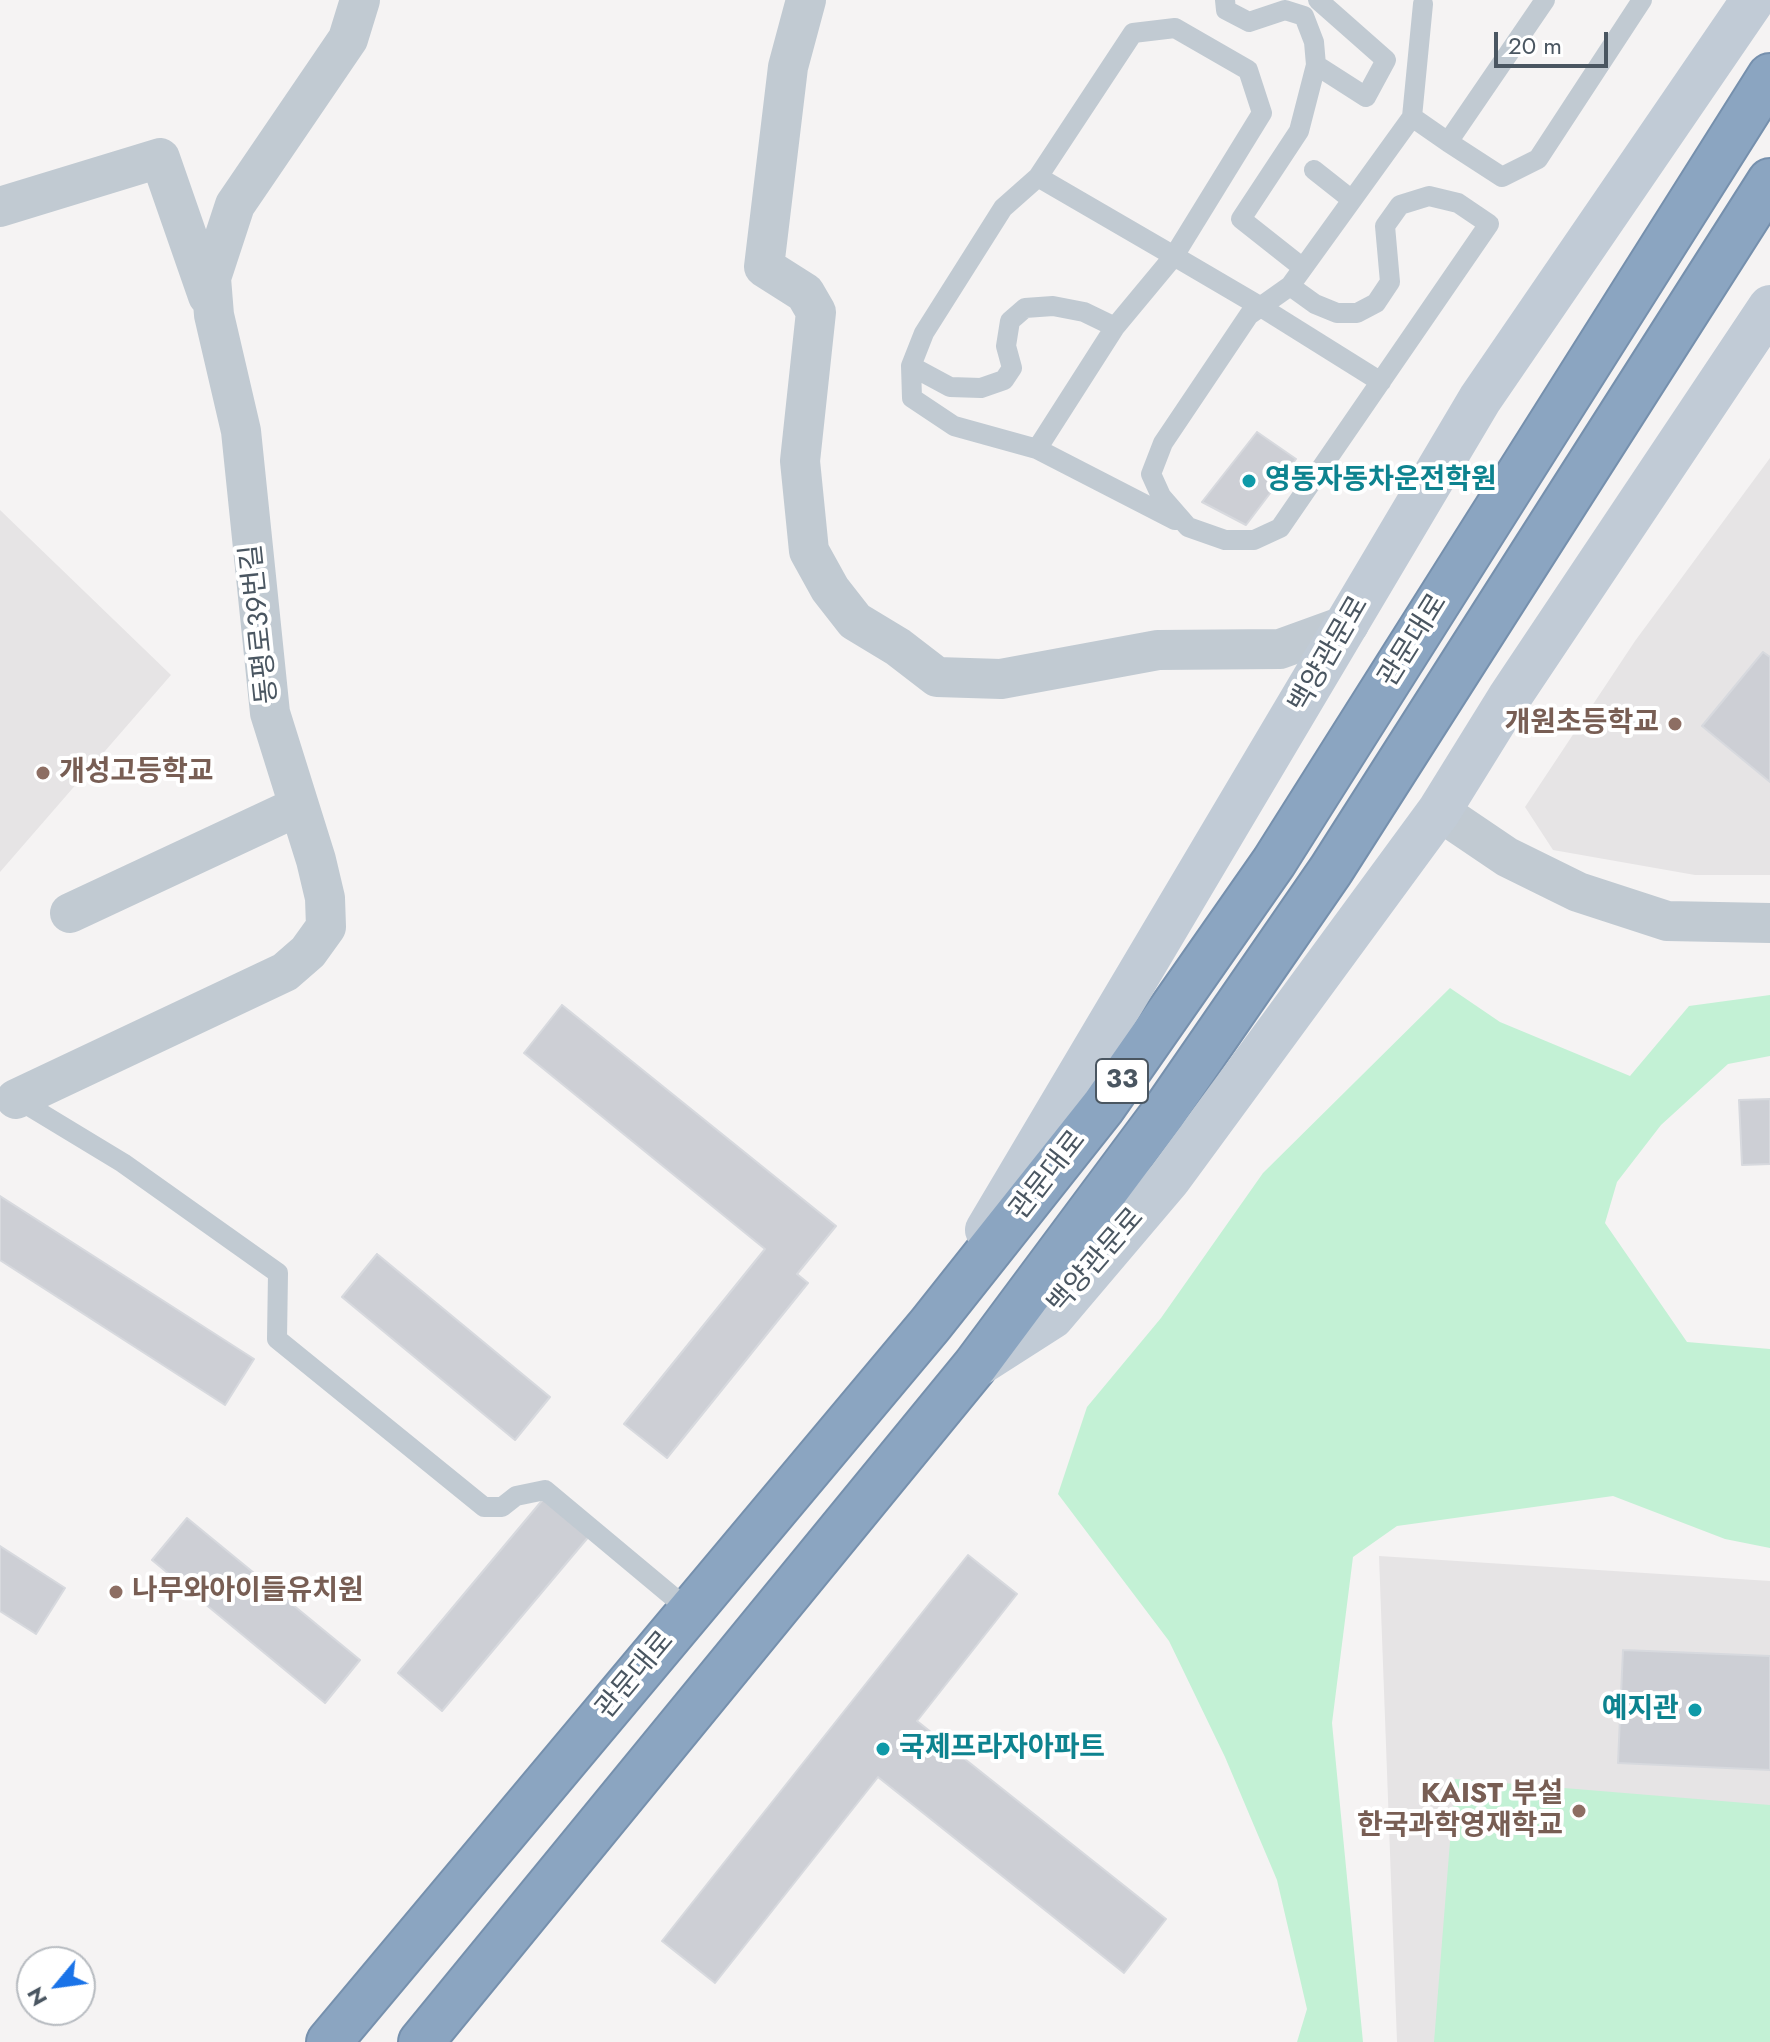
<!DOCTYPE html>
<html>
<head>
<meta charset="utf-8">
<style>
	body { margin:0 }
	#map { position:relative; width:1770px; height:2042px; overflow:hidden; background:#f5f3f3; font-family:Jost,sans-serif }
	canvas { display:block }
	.north { position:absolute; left:16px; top:1946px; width:80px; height:80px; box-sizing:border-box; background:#fff; border:2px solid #b7bbc0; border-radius:50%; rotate:241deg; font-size:22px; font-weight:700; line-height:32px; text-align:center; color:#4a5661 }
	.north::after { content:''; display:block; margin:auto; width:28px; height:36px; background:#1a73e8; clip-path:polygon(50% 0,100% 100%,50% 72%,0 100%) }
	.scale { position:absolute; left:1494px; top:32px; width:114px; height:36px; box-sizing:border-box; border:4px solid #4a5661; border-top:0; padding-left:10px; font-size:24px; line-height:28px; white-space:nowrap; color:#4a5661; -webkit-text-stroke:6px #fff; paint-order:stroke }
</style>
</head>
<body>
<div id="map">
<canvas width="1770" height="2042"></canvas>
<div class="north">N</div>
<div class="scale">20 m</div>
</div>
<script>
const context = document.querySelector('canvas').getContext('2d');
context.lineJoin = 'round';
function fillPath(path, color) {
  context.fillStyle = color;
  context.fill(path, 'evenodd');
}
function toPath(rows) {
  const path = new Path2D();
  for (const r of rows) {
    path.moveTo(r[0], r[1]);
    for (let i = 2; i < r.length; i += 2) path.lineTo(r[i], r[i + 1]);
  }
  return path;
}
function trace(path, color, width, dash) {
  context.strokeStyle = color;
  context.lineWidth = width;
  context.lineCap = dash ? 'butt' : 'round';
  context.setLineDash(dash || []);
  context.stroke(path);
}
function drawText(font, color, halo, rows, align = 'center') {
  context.font = font + ' Jost,"Noto Sans KR",sans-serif';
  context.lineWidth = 8;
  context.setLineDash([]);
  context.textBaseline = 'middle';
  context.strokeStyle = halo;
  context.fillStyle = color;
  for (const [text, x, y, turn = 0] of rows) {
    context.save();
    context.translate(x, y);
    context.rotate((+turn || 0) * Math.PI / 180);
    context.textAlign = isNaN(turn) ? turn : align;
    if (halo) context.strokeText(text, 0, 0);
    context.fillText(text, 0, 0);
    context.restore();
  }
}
const education = toPath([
	[1770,458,1770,875,1695,875,1553,850,1525,807,1635,641],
	[0,510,171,675,0,872],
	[1379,1556,1770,1581,1770,2042,1397,2042]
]);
const green = toPath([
	[1450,988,1500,1022,1630,1076,1689,1006,1770,995,1770,1056,1728,1064,1661,1125,1617,1182,1605,1223,1687,1342,1770,1349,1770,1548,1725,1539,1613,1496,1397,1526,1353,1557,1332,1723,1363,2042,1297,2042,1307,2009,1277,1880,1225,1757,1169,1641,1058,1494,1087,1407,1161,1318,1263,1173],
	[1455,1779,1770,1805,1770,2042,1434,2042]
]);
const building = toPath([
	[1257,432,1296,459,1246,525,1202,502,1257,432],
	[1763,652,1770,657,1770,782,1702,726,1763,652],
	[562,1005,836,1226,797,1274,808,1283,667,1458,624,1424,765,1249,524,1053,562,1005],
	[1770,1099,1770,1164,1742,1165,1739,1100,1770,1099],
	[0,1196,254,1359,225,1405,0,1260,0,1196],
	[377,1254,550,1397,515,1440,342,1297,377,1254],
	[545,1497,590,1535,442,1711,398,1673,545,1497],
	[187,1518,360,1660,325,1703,152,1560,187,1518],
	[0,1546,65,1588,36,1634,0,1611,0,1546],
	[968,1555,1017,1594,917,1721,1166,1919,1124,1973,878,1777,715,1983,662,1941,968,1555],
	[1623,1650,1770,1656,1770,1770,1618,1763,1623,1650]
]);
const lane = toPath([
	[1225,0,1226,10,1249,22,1285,10,1304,16,1314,42,1316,65,1299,131,1241,219,1303,268],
	[1545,0,1448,142,1502,177,1538,159,1642,0],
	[1423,4,1412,117,1448,142],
	[1316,65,1366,97,1386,60,1318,0],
	[1314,170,1352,200],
	[1290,286,1249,315,1163,443,1151,474,1161,496,1188,527,1225,540,1254,540,1280,528,1489,224,1458,203,1429,196,1400,205,1385,226,1390,282,1376,303,1357,313,1337,313,1315,304,1290,286,1412,117],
	[1115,327,1174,256,1262,113,1248,70,1175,28,1133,33,1038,177,1174,256,1261,307,1381,382],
	[911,366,912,398,954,426,1037,449,1115,327,1084,312,1053,306,1025,308,1010,321,1006,346,1012,368,1004,380,981,388,950,387,911,366,924,333,1003,208,1038,177],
	[1037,449,1175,520],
	[14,1097,123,1163,278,1273,277,1339,484,1507,502,1507,516,1496,545,1490,690,1611]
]);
const street = toPath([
	[806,0,788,67,764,267,805,293,816,312,800,461,809,551,830,589,855,621,898,647,937,677,1001,679,1158,650,1280,649,1349,624],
	[0,207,160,158,208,296],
	[1439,811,1507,857,1578,892,1667,921,1770,923],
	[70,913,299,806],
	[16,1099,285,972,308,952,326,927,325,898,316,860,270,713,241,431,214,315,211,278,235,205,348,39,360,0]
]);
const secondary = toPath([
	[987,1230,1480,399,1753,0],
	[977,1365,1052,1317,1169,1179,1439,811,1509,698,1770,307]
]);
const highway = toPath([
	[329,2042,930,1325,1103,1107,1274,862,1770,76],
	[421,2042,975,1366,1164,1112,1331,870,1770,181]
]);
const markers = [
	[1249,481,8,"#0f9aa8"],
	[1675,724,8,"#8d6e63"],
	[43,773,8,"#8d6e63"],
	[116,1592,8,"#8d6e63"],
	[1695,1710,8,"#0f9aa8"],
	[883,1749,8,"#0f9aa8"],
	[1579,1811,8,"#8d6e63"]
];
const shields = [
	[1122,1081,52]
];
const shieldNames = [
	["33",1122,1081]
];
const cultureNames = [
	["영동자동차운전학원",1265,481],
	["예지관",1679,1710,"right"],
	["국제프라자아파트",899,1749]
];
const streetNames = [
	["동평로39번길",261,624,-96],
	["관문대로",1414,641,-58],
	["백양관문로",1330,655,-60],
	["관문대로",1049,1176,-52],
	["백양관문로",1097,1262,-49],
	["관문대로",636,1676,-50]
];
const educationNames = [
	["개원초등학교",1659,724],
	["개성고등학교",59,773,"left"],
	["나무와아이들유치원",132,1592,"left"],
	["KAIST 부설",1563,1795],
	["한국과학영재학교",1563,1827]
];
fillPath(education, '#e6e4e5');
fillPath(green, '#c3f1d5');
fillPath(building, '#cdcfd5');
trace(building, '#d7d9de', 2);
trace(highway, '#7690ad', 48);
trace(lane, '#c1cad2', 20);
trace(street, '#c1cad2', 40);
trace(secondary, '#c1cbd6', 44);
trace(highway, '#8ba5c1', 44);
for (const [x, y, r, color] of markers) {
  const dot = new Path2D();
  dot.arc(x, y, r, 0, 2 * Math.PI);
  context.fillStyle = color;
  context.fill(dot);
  trace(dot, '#fff', 3);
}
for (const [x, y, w] of shields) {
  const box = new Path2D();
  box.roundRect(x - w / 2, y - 22, w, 44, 6);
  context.fillStyle = '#fff';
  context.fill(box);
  trace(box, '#4a5661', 2);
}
drawText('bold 26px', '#4a5661', null, shieldNames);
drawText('bold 28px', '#0d838f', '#fff', cultureNames, 'left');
drawText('28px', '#4a5661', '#fff', streetNames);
drawText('bold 28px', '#785e54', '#fff', educationNames, 'right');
</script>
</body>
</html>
